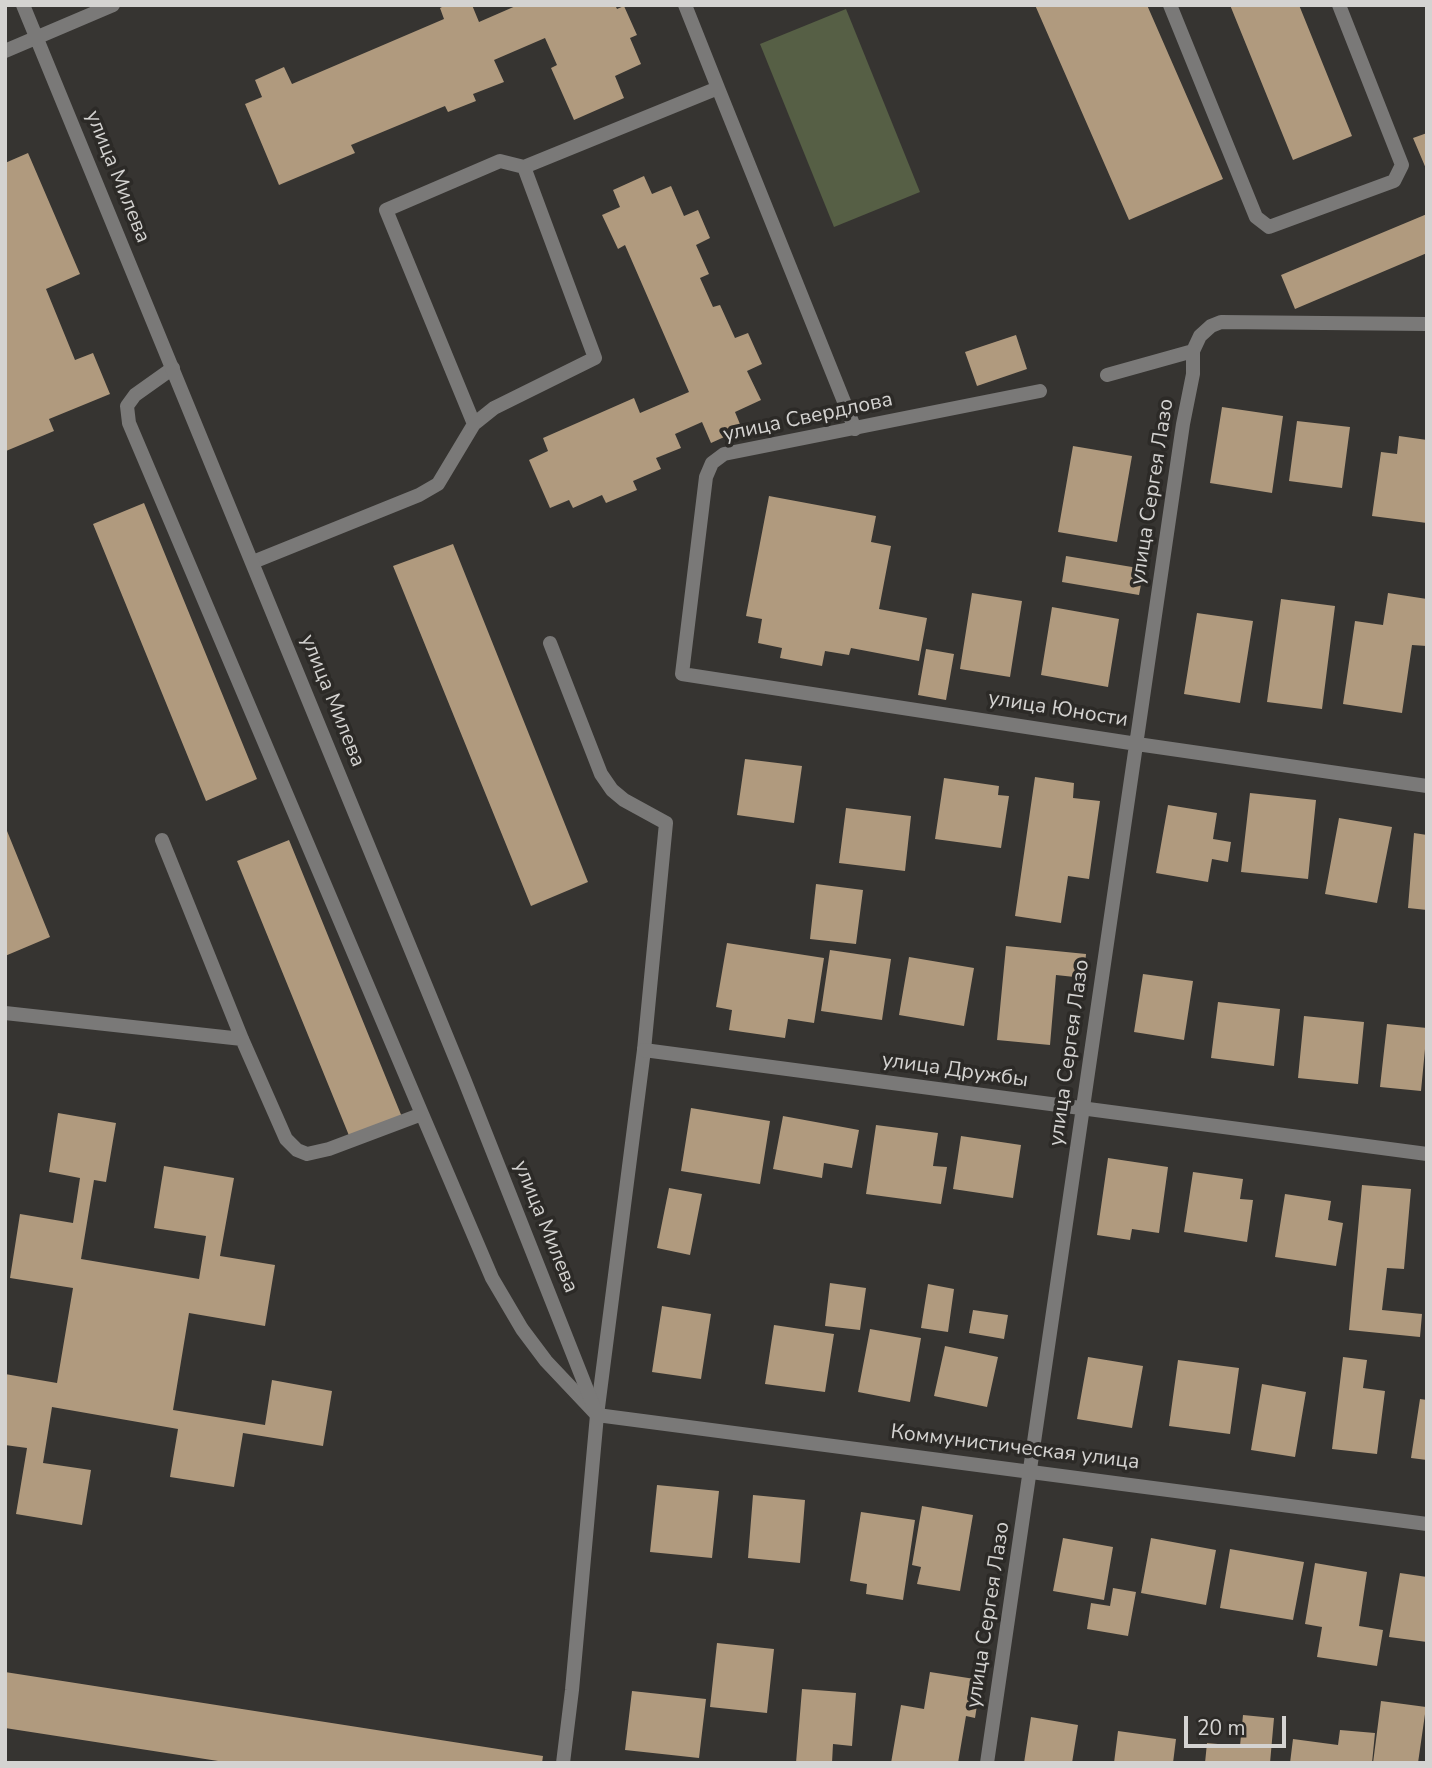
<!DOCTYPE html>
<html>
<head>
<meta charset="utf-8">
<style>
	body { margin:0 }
	#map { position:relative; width:1432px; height:1768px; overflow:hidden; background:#363431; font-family:"Nunito Sans",sans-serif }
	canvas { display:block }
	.frame { position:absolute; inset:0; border:7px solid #d4d3d1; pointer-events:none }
	.scale { position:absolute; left:1184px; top:1716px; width:102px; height:32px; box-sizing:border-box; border:4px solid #d4d3d1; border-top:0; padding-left:9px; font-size:21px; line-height:24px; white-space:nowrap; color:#d4d3d1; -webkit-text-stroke:5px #2c2a27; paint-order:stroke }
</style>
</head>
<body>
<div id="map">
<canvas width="1432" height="1768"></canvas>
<div class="frame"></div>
<div class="scale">20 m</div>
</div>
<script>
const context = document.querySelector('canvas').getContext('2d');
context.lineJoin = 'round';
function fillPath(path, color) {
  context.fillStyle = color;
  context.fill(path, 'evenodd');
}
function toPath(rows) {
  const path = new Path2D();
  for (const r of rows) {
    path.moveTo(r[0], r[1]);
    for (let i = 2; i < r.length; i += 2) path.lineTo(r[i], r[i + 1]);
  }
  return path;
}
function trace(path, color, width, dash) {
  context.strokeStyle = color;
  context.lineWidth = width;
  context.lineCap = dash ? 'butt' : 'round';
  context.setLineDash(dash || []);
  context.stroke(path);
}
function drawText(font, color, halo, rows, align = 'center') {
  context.font = font + ' "Nunito Sans",sans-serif';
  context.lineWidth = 7;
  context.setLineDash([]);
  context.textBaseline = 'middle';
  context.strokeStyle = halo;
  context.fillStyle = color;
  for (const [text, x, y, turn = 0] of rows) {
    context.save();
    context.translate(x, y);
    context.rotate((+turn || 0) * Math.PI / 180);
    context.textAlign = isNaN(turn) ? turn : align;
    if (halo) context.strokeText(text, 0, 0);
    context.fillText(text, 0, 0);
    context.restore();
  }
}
const green = toPath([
	[846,9,920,192,834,227,760,44]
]);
const building = toPath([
	[446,5,472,5,479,22,518,5,615,5,617,9,624,6,637,35,630,38,641,64,615,76,624,98,574,120,551,68,557,65,545,38,494,60,504,82,473,94,476,101,448,112,445,106,351,145,355,153,279,185,245,104,262,97,255,80,284,67,292,84,444,19,440,8],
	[1035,5,1147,5,1223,179,1129,220],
	[1230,5,1299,5,1352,136,1293,160],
	[1427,133,1427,171,1413,138],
	[28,153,80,274,46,289,75,360,93,353,110,394,49,419,54,431,6,451,5,163],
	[644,176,652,194,671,186,684,216,698,210,710,238,696,245,709,274,700,278,713,307,720,305,735,338,748,333,762,364,747,371,761,400,735,412,742,429,711,443,702,422,675,434,681,448,656,458,661,469,633,481,637,490,606,503,602,495,573,508,569,500,550,508,529,460,548,451,543,438,634,398,640,413,689,392,625,245,618,249,602,215,620,207,613,190],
	[1427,214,1427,253,1295,309,1281,275],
	[1016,335,1027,369,977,386,965,352],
	[1222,407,1283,416,1272,493,1210,483],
	[1297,421,1350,427,1342,488,1289,481],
	[1399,436,1427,440,1427,523,1372,516,1381,452,1397,454],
	[1073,446,1132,456,1117,542,1058,532],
	[769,496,876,516,871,542,891,546,879,609,927,618,919,661,851,648,849,655,825,651,822,666,780,658,782,648,758,643,762,619,746,616],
	[144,503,257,779,206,801,93,524],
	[453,544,588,882,531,906,393,566],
	[1066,556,1144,569,1139,595,1062,582],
	[972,593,1022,601,1010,677,960,669],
	[1388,593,1427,599,1427,646,1412,645,1402,713,1343,704,1355,621,1383,625],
	[1281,599,1335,606,1322,709,1267,702],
	[1052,607,1119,619,1108,687,1041,675],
	[1197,613,1253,621,1240,703,1184,694],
	[926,649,954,654,946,700,918,695],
	[745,759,802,766,794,823,737,815],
	[1035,777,1074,783,1073,798,1100,801,1089,879,1068,876,1061,923,1015,916],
	[944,778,999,786,998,795,1009,796,1001,848,935,839],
	[1250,793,1316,800,1308,879,1241,872],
	[1168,805,1217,813,1213,839,1231,842,1228,862,1212,859,1208,882,1156,873],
	[846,808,911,816,905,871,839,863],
	[1339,818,1392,827,1377,903,1325,894],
	[5,826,50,937,5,956],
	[1414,833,1427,835,1427,910,1408,908],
	[289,840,402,1117,350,1138,237,861],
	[816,884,863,890,856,944,810,939],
	[727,943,824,958,814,1023,788,1019,785,1038,729,1030,732,1010,716,1007],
	[1006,946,1086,954,1084,978,1056,975,1050,1045,997,1040],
	[830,950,891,959,882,1020,821,1011],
	[909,957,974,968,964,1026,899,1015],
	[1143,974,1193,981,1184,1040,1134,1032],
	[1218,1002,1280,1009,1274,1066,1211,1058],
	[1304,1016,1364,1022,1358,1084,1298,1078],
	[1387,1024,1427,1028,1421,1091,1380,1087],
	[691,1108,770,1121,760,1184,681,1171],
	[58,1113,116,1123,106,1182,94,1180,81,1259,199,1279,206,1236,154,1228,164,1166,234,1178,220,1256,275,1265,265,1326,189,1313,173,1410,265,1425,272,1380,332,1391,323,1446,243,1433,234,1487,170,1477,178,1429,52,1407,43,1463,91,1470,82,1525,16,1514,27,1448,5,1445,5,1374,57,1383,73,1288,10,1278,20,1214,73,1223,80,1178,49,1172],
	[783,1116,859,1130,852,1168,824,1163,822,1178,773,1169],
	[876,1125,938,1133,933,1166,947,1167,941,1204,866,1194],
	[961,1136,1021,1145,1013,1198,953,1189],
	[1108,1158,1168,1167,1159,1233,1132,1229,1130,1240,1097,1235],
	[1193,1172,1243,1179,1240,1199,1253,1200,1247,1242,1184,1232],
	[1362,1185,1411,1189,1404,1269,1387,1268,1382,1310,1422,1314,1420,1337,1349,1330],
	[669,1188,702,1194,690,1255,657,1248],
	[1285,1194,1331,1201,1328,1220,1343,1223,1336,1266,1275,1257],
	[830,1283,866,1288,860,1330,825,1326],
	[928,1284,954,1289,948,1332,921,1328],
	[662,1306,711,1314,701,1379,652,1372],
	[973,1310,1008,1315,1004,1339,969,1333],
	[774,1325,834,1334,825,1392,765,1384],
	[870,1329,921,1338,910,1402,858,1392],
	[945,1346,998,1357,987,1407,934,1396],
	[1088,1357,1143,1366,1132,1428,1077,1419],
	[1343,1357,1367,1360,1363,1388,1385,1391,1377,1454,1332,1449],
	[1178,1360,1239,1368,1230,1434,1169,1426],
	[1262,1384,1306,1392,1295,1457,1251,1450],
	[1420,1399,1427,1400,1427,1460,1411,1458],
	[657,1485,719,1491,712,1558,650,1552],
	[753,1495,805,1500,800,1563,748,1558],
	[922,1506,973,1515,960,1591,917,1584,921,1567,912,1565],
	[861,1512,915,1520,903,1600,866,1594,867,1584,850,1581],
	[1063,1538,1113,1547,1104,1600,1053,1591],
	[1151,1538,1216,1550,1206,1605,1141,1593],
	[1230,1549,1304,1562,1293,1620,1220,1608],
	[1315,1563,1367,1572,1359,1626,1383,1630,1377,1666,1317,1657,1322,1627,1305,1624],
	[1400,1573,1427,1577,1427,1642,1389,1637],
	[1113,1588,1136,1592,1128,1636,1087,1629,1091,1603,1110,1606],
	[717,1643,774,1649,767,1713,710,1707],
	[5,1672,543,1756,542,1763,231,1763,5,1728],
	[930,1672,981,1680,975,1718,966,1716,958,1763,891,1763,901,1705,924,1709],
	[802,1689,856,1693,852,1746,833,1744,832,1763,796,1763],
	[632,1691,706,1699,699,1758,625,1750],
	[1381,1701,1426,1707,1418,1763,1373,1763],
	[1243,1715,1274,1718,1270,1763,1205,1763,1207,1743,1240,1746],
	[1031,1717,1078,1725,1072,1763,1024,1763],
	[1340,1730,1375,1733,1372,1763,1290,1763,1293,1739,1338,1745],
	[1118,1731,1176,1739,1173,1763,1114,1763]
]);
const lane = toPath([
	[1170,5,1256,217,1269,227,1394,181,1402,165,1339,5],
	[718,88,855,429],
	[474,424,386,210,500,161,524,167],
	[253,562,419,495,438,484,474,424,494,408,595,358,524,167,718,88,685,5],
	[550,643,601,774,612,790,624,800,666,823,644,1050,597,1415],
	[162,840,242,1039,286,1139,297,1150,307,1154,329,1149,422,1114,129,423,127,406,135,395,173,368],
	[5,1013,242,1039],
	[422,1114,492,1278,522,1329,546,1361,597,1415]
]);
const street = toPath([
	[23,5,464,1079,597,1415,572,1690,563,1763],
	[5,51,113,5],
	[1107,375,1193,351,1200,336,1211,326,1221,322,1427,324],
	[1040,391,724,454,712,463,706,477,682,674,1137,744,1427,786],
	[644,1050,1427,1154],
	[597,1415,1427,1524],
	[987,1763,1183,424,1193,374,1193,351]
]);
const streetNames = [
	["улица Милева",117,177,68],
	["улица Свердлова",808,418,-12],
	["улица Сергея Лазо",1153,492,-81],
	["улица Милева",332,701,68],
	["улица Юности",1058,710,9],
	["улица Сергея Лазо",1070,1053,-82],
	["улица Дружбы",955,1071,8],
	["улица Милева",545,1227,68],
	["Коммунистическая улица",1015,1448,7],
	["улица Сергея Лазо",989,1615,-81]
];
fillPath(green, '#565f45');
fillPath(building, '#b09a7e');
trace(lane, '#7a7978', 14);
trace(street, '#7a7978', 14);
drawText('21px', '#d4d3d1', '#2c2a27', streetNames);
</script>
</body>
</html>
